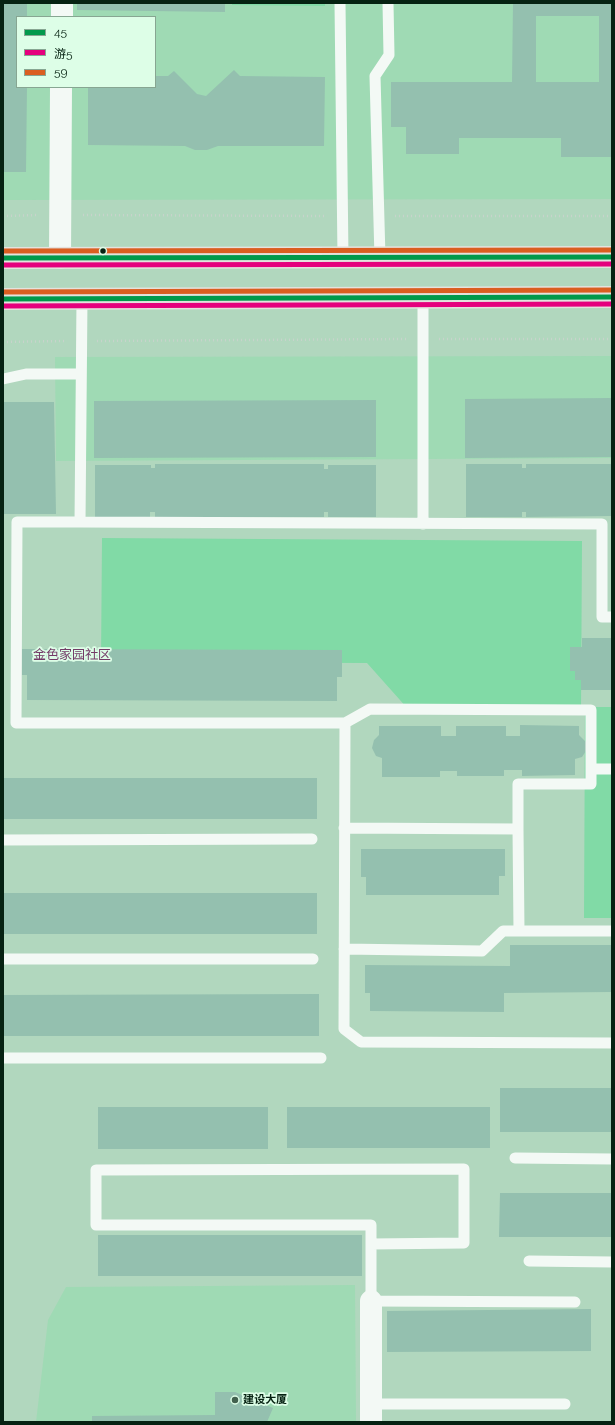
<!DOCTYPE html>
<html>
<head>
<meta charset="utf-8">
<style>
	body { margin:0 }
	#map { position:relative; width:615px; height:1425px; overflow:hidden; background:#b1d7be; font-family:Raleway,"Noto Sans SC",sans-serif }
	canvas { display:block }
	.frame { position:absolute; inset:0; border:4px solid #062212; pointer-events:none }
	.legend { position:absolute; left:16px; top:16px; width:140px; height:72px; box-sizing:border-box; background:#ddfee7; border:1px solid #87a692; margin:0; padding:5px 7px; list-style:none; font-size:12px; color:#062212 }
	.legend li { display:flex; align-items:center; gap:8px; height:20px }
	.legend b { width:20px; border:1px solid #87a692 }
</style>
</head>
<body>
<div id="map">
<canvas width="615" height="1425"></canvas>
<div class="frame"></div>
<ul class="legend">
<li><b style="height:5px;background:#01994b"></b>45</li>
<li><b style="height:5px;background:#e5007d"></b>游5</li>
<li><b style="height:5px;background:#da5e20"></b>59</li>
</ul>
</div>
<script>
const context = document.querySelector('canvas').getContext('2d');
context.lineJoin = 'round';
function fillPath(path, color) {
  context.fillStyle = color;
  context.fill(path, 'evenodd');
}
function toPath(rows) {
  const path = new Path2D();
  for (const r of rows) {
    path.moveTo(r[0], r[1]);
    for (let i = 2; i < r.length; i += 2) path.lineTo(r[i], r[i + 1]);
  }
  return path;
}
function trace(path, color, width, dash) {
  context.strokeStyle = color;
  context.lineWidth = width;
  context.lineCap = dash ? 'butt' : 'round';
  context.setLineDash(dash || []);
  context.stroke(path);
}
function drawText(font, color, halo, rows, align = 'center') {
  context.font = font + ' Raleway,"Noto Sans SC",sans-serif';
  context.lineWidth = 3.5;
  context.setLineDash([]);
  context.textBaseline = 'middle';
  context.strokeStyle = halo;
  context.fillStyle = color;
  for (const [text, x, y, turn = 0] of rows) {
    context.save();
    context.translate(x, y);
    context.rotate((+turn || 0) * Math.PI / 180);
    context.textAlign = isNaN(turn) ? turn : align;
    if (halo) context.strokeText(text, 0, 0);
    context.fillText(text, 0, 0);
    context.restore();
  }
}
const built = toPath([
	[3,3,612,3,612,199,3,200],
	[17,17,155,17,155,87,17,87],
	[612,356,612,458,56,461,55,357],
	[355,1285,356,1422,36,1422,48,1320,66,1287]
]);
const green = toPath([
	[232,3,325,3,325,6,232,5],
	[102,538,582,541,581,710,408,709,367,663,101,662],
	[585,707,612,707,612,918,584,918]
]);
const building = toPath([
	[3,3,27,3,27,17,17,17,17,87,27,87,26,172,3,172],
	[77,3,225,3,225,12,77,10],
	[513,3,612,3,612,157,561,157,561,138,459,138,459,154,406,154,406,127,391,127,391,82,512,82],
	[536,16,599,16,599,82,536,82],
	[234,70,240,76,325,77,324,146,218,146,207,150,195,150,185,146,88,145,88,87,155,87,155,76,168,76,174,71,197,94,206,96],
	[612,398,612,457,465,458,465,399],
	[376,400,376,457,94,458,94,401],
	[3,402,54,402,56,514,3,514],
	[155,464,324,464,324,469,328,469,328,465,376,465,376,517,328,517,328,512,324,512,324,517,155,517,155,512,150,512,150,517,95,517,95,465,151,465,151,468,155,468],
	[466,464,522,464,522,468,526,468,526,464,612,464,612,516,526,517,526,512,522,512,522,517,466,517],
	[582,638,612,638,612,690,581,690,581,680,575,680,575,671,570,671,570,647,582,647],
	[22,649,342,650,342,677,337,677,337,701,27,700,27,675,22,675],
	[520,725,579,726,579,735,586,742,586,751,582,757,575,759,575,775,522,776,522,770,504,770,504,776,457,776,457,771,440,771,440,777,382,777,382,758,376,756,372,748,374,740,379,735,379,726,441,726,441,736,456,736,456,726,506,726,506,736,520,736],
	[3,778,317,778,317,819,3,819],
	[361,849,505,849,505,876,499,876,499,895,366,895,366,877,361,877],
	[3,893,317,893,317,934,3,934],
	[510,945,612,945,612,992,504,993,504,1012,370,1011,370,993,365,993,365,965,510,966],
	[319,994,319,1036,3,1036,3,995],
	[500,1088,612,1088,612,1132,500,1132],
	[98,1107,268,1107,268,1149,98,1149],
	[287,1107,490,1107,490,1148,287,1148],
	[500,1193,612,1193,612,1237,499,1237],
	[98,1235,362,1235,362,1276,98,1276],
	[611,1303,612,1303,612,1347,611,1347],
	[591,1309,591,1351,387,1352,387,1311],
	[215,1392,235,1392,273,1408,267,1422,92,1422,92,1416,215,1415]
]);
const path = toPath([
	[83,215,326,216],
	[3,216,38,215],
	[395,216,612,216],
	[439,339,612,339],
	[97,341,406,339],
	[3,342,64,341]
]);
const service = toPath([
	[340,3,343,258],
	[380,258,375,76,389,55,388,3],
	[423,297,423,524],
	[82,299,80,522,602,524,602,617,612,617],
	[3,379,26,374,81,374],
	[80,522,17,522,16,723,345,723,344,1029,361,1042,612,1043],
	[345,723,370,709,591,710,591,769,612,769],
	[344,828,518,829,518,784,591,784,591,769],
	[518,829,519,931],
	[3,840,312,839],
	[344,949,482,951,503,931,612,931],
	[3,959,313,959],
	[3,1058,321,1058],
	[515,1158,612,1159],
	[371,1244,464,1243,464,1169,96,1170,96,1225,371,1225,371,1301,575,1302],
	[529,1261,612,1262],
	[371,1404,565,1404]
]);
const minor = toPath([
	[62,17,62,3],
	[60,258,61,87],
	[371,1301,371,1422]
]);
const primary = toPath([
	[3,258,612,257],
	[3,299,612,297]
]);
const bus1 = toPath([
	[3,258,612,257],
	[3,299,612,297]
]);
const bus2 = toPath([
	[3,265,612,264],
	[3,306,612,304]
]);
const bus3 = toPath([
	[3,251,612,250],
	[3,292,612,290]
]);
const markers = [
	[103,251,3.5,"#062212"],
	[235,1400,4,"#42614e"]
];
const poiNames = [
	["建设大厦",243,1400]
];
const quarterNames = [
	["金色家园社区",72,655]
];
fillPath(built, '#9fdab4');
fillPath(green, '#81daa6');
fillPath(building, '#94c0af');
trace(path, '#c7d3cb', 2.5, [1, 3]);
trace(service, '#f3f9f5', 11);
trace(minor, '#f3f9f5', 22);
trace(primary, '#e4e2dd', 22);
trace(bus1, '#01994b', 5);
trace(bus2, '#e5007d', 5);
trace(bus3, '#da5e20', 5);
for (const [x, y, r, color] of markers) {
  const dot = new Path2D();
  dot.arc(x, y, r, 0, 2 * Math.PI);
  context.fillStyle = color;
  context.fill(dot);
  trace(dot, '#ddfee7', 1.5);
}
drawText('bold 11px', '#062212', '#ddfee7', poiNames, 'left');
drawText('13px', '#733a67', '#ddfee7', quarterNames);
</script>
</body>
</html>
